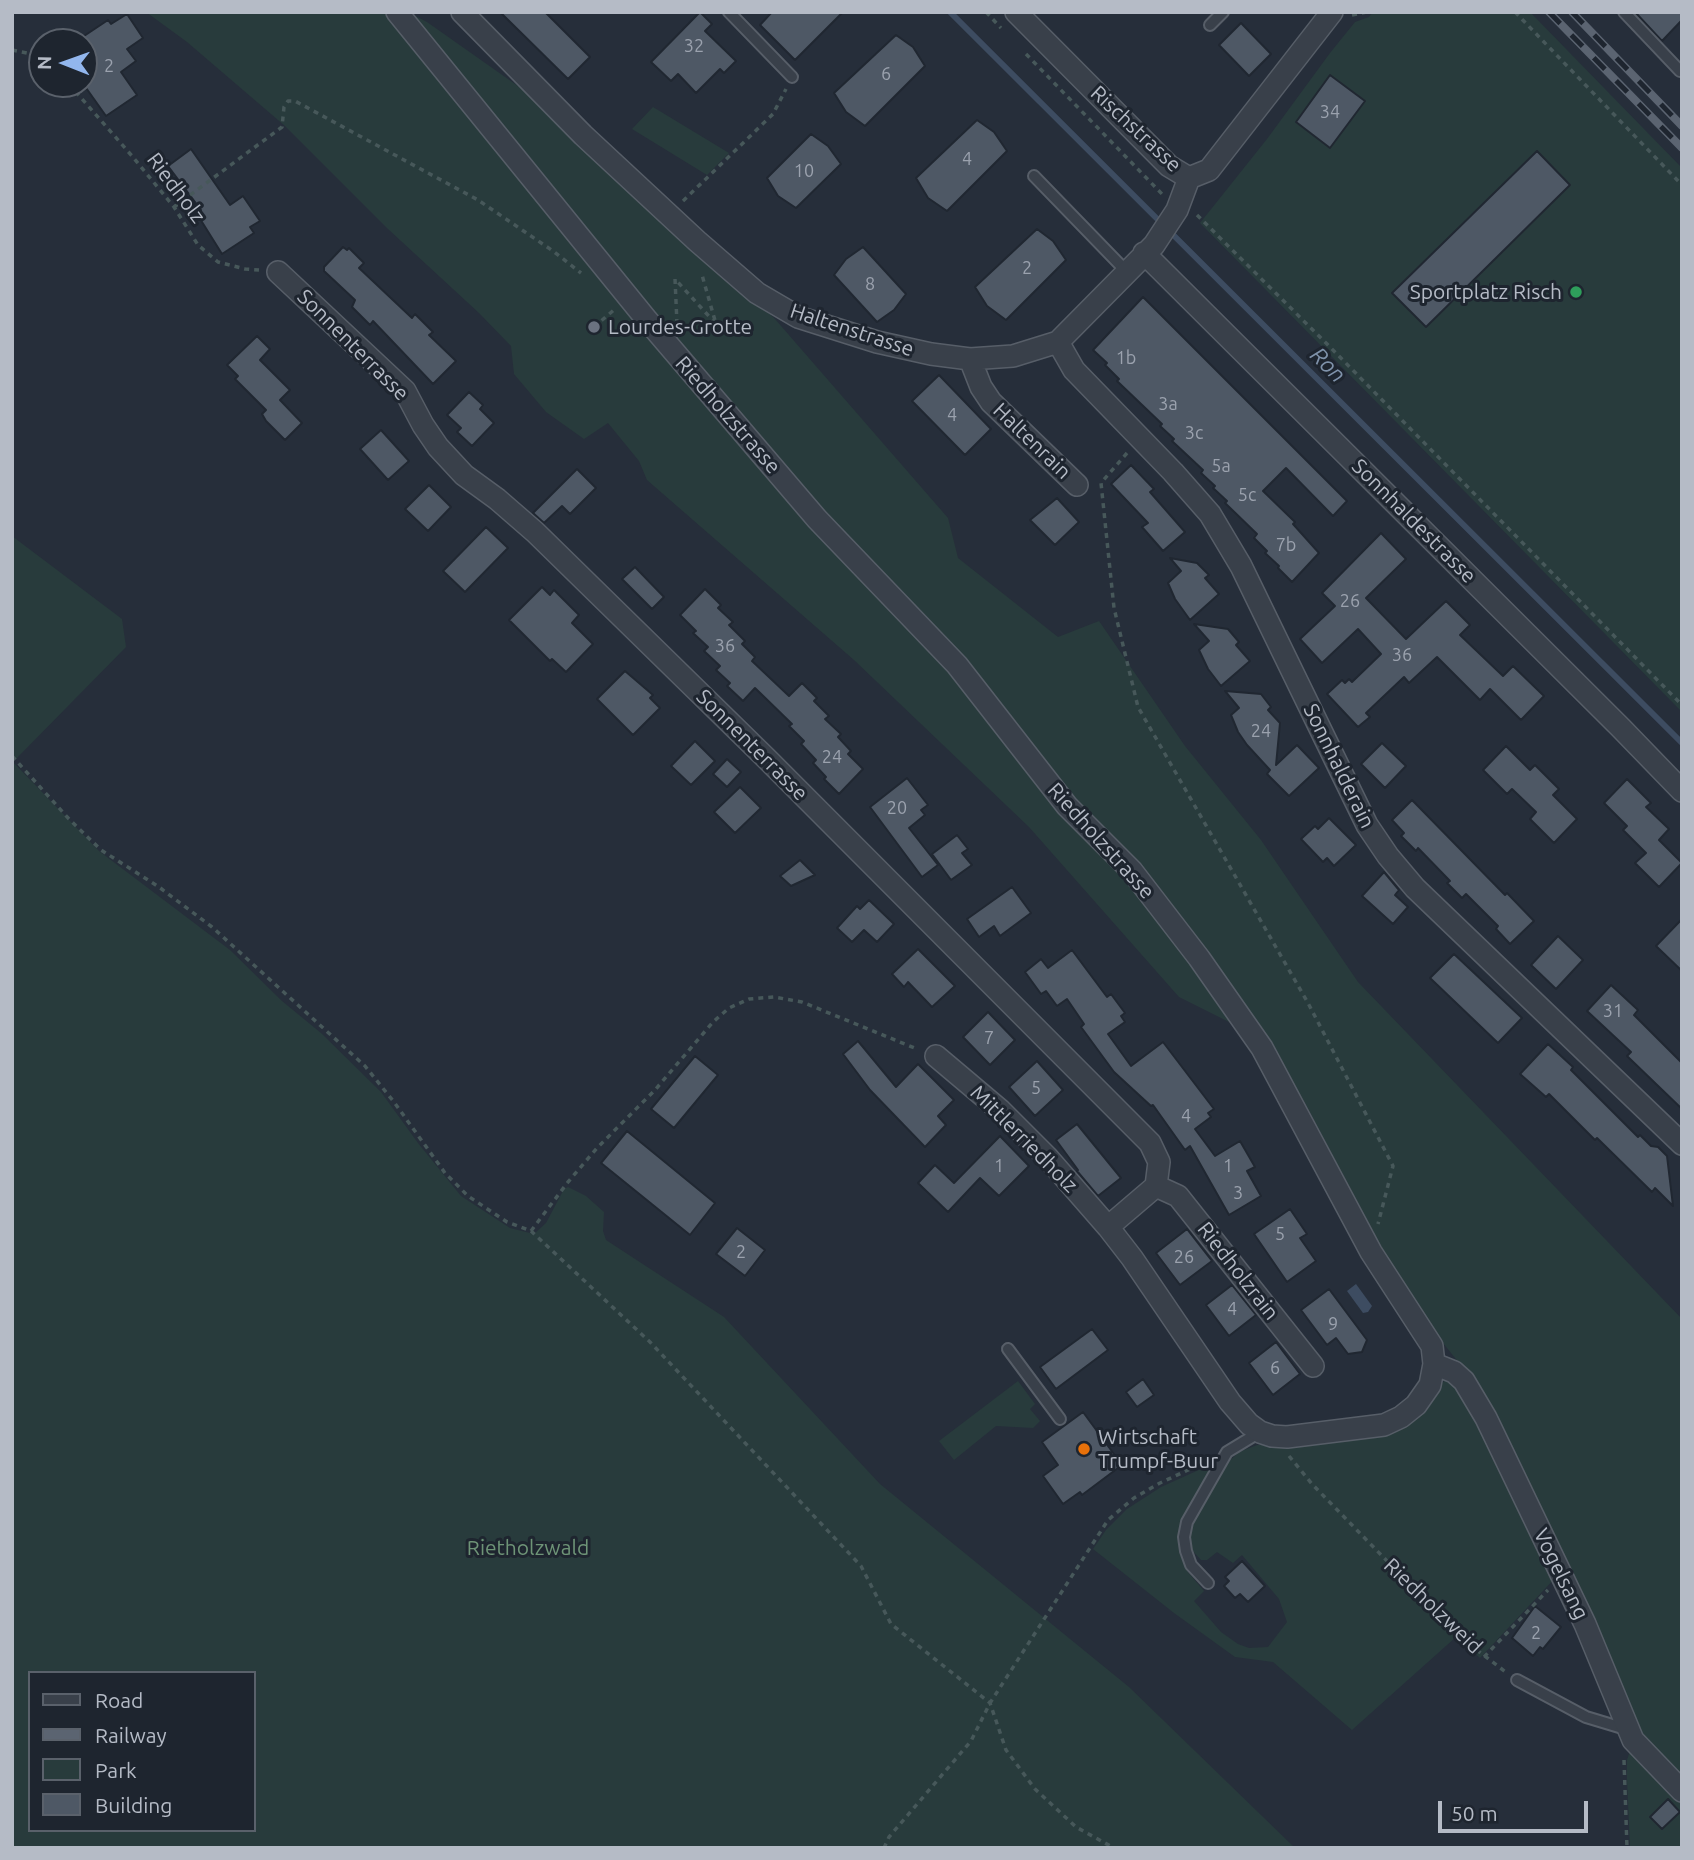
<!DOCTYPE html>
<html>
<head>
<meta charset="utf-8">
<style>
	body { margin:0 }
	#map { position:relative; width:1694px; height:1860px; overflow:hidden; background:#262e3a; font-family:Ubuntu,sans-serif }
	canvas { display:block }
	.frame { position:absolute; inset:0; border:14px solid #b5bbc6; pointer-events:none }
	.legend { position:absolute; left:28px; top:1671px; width:228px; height:161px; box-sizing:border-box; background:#1e252f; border:2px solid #5a616b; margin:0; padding:9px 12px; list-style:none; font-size:21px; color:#b5bbc6 }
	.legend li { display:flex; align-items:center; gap:14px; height:35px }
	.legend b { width:35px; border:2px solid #5a616b }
	.north { position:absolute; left:28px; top:28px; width:70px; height:70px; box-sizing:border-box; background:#1e252f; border:2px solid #5a616b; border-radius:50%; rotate:271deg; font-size:19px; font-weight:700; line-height:28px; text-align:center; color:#b5bbc6 }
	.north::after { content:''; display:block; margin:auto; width:24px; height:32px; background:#92b6ed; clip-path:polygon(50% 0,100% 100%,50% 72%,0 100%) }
	.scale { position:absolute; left:1438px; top:1801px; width:150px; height:32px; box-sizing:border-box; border:4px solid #b5bbc6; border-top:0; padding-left:9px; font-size:21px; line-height:24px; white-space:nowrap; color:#b5bbc6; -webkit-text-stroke:5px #1e252f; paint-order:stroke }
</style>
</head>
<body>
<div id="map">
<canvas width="1694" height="1860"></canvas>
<div class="frame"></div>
<ul class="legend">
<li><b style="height:9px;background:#39404a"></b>Road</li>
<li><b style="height:9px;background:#5b6471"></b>Railway</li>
<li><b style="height:19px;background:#283b3c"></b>Park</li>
<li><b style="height:19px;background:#4e5865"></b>Building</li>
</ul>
<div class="north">N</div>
<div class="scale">50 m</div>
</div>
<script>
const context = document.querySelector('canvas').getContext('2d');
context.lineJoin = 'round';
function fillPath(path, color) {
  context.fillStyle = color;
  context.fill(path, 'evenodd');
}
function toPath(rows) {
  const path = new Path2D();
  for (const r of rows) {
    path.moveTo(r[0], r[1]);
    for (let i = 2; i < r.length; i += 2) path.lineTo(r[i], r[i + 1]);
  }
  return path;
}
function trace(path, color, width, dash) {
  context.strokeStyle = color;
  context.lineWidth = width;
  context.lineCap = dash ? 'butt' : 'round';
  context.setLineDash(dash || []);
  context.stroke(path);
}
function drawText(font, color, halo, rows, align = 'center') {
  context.font = font + ' Ubuntu,sans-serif';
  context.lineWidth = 6;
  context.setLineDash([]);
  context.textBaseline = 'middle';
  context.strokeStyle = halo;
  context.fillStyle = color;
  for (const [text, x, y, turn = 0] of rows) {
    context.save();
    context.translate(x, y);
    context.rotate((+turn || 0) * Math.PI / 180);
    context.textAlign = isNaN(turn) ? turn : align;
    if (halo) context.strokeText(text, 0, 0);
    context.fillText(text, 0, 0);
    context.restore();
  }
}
const green = toPath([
	[146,12,408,12,427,22,569,122,775,319,948,518,958,558,1058,637,1099,621,1185,746,1261,840,1358,982,1682,1319,1682,1786,1650,1754,1464,1369,1408,1300,1305,1103,1265,1040,1179,997,1029,827,854,660,647,480,639,461,608,423,584,439,546,412,514,374,511,346,479,313,388,229,285,126,187,42],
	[1373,12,1530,12,1682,168,1682,712,1200,223,1267,139,1330,53,1355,22,1369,17],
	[653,107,729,153,707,175,632,129],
	[12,536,122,619,126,647,13,762,99,851,230,950,282,1001,321,1033,381,1092,418,1143,461,1196,510,1228,534,1234,546,1223,564,1189,568,1187,586,1196,604,1212,603,1231,606,1240,724,1317,880,1484,1129,1687,1295,1848,12,1848],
	[30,1673,254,1673,254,1830,30,1830],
	[1448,1378,1455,1379,1557,1576,1480,1658,1456,1637,1352,1730,1273,1662,1235,1657,1174,1613,1093,1549,1106,1530,1127,1509,1161,1487,1212,1464,1211,1471,1179,1540,1181,1556,1188,1572,1204,1591,1194,1601,1221,1632,1238,1644,1249,1648,1268,1647,1287,1622,1279,1599,1242,1555,1233,1563,1217,1552,1207,1560,1201,1560,1190,1548,1191,1528,1213,1484,1228,1462,1239,1452,1257,1445,1384,1433],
	[1018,1381,1035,1404,1030,1409,1040,1421,1033,1428,996,1426,954,1460,939,1441],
	[1630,1751,1682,1800,1682,1848,1630,1848,1627,1779,1627,1760]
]);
const water = toPath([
	[1356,1284,1372,1306,1368,1312,1363,1313,1347,1291]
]);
const stream = toPath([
	[950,12,1682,743]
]);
const building = toPath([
	[500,12,545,12,590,57,568,79,500,12],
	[700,12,712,24,705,31,736,61,724,73,720,69,696,93,678,74,671,81,651,62,700,12],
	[772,12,843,12,795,60,760,25,772,12],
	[1635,12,1682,12,1682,20,1662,41,1635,12],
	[127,14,143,38,127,49,136,61,121,72,137,95,106,116,84,85,84,76,92,71,84,60,84,36,108,20,111,24,127,14],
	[1241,23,1271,54,1249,76,1219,45,1241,23],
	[896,35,913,47,925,66,865,126,846,112,834,93,896,35],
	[1330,75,1365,101,1330,148,1296,122,1330,75],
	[977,120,994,132,1007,151,947,211,928,198,916,178,977,120],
	[811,134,828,146,841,164,796,208,778,196,767,178,811,134],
	[191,149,230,205,243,196,260,221,250,227,254,233,222,254,197,214,201,210,168,166,191,149],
	[1537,151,1570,185,1426,327,1392,293,1537,151],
	[1037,229,1053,241,1066,260,1006,320,987,306,975,287,1037,229],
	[343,247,347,250,349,248,364,263,359,268,412,318,415,314,433,332,429,335,456,361,433,384,373,321,370,325,352,307,355,300,324,271,324,267,343,247],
	[863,247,906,294,894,310,877,322,834,275,846,259,863,247],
	[1143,297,1347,501,1333,516,1286,468,1263,491,1295,522,1293,524,1319,553,1292,582,1278,568,1279,566,1265,553,1267,551,1254,538,1257,534,1225,503,1227,501,1213,488,1215,486,1201,473,1203,470,1172,441,1174,439,1160,426,1162,424,1117,381,1119,379,1105,365,1107,363,1093,350,1143,297],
	[257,336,270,349,260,360,290,390,280,400,302,423,285,440,266,421,262,414,266,410,235,379,238,376,227,365,257,336],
	[939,375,991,429,965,455,912,401,939,375],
	[469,392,483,405,480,409,494,423,472,446,457,432,461,428,447,415,469,392],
	[381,430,409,461,388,480,360,449,381,430],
	[1131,465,1154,489,1150,492,1185,532,1163,551,1142,527,1148,523,1111,484,1131,465],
	[577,469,596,488,570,514,562,506,544,523,533,513,577,469],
	[429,485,451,507,428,531,405,509,429,485],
	[1057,498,1079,522,1055,545,1030,520,1057,498],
	[486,527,508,548,465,592,443,571,486,527],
	[1381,533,1406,559,1366,598,1406,639,1446,601,1470,625,1460,635,1503,676,1513,666,1544,696,1521,720,1490,689,1480,700,1437,657,1409,683,1404,677,1366,713,1370,717,1358,727,1327,694,1342,680,1345,683,1349,679,1352,682,1381,654,1358,629,1322,663,1300,639,1335,606,1322,593,1381,533],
	[1170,558,1197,563,1209,575,1205,578,1219,594,1190,620,1175,599,1168,583,1181,571,1170,558],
	[635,567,664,597,652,609,622,579,635,567],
	[542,587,550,595,554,590,579,615,572,623,593,644,566,672,552,659,550,661,509,620,542,587],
	[705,589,721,605,718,608,733,622,729,625,745,641,742,644,755,657,752,661,789,696,802,683,817,698,814,701,829,716,825,719,841,734,838,737,851,751,848,754,863,769,839,794,824,779,826,777,813,763,816,760,801,744,804,741,789,726,792,724,755,688,743,701,727,686,730,683,716,670,720,666,704,651,708,647,693,633,696,631,680,615,705,589],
	[1194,624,1228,629,1239,642,1236,645,1250,661,1221,686,1208,669,1199,650,1209,641,1194,624],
	[625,671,653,695,650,698,660,708,633,735,597,699,625,671],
	[1225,691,1261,694,1271,707,1268,710,1280,723,1276,765,1297,745,1319,768,1289,796,1267,774,1270,770,1247,745,1238,732,1231,715,1239,708,1225,691],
	[695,741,715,761,691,785,671,766,695,741],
	[1382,743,1406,766,1385,788,1361,764,1382,743],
	[1506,746,1530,770,1535,765,1559,789,1553,795,1577,819,1554,843,1530,819,1536,812,1512,789,1507,794,1483,770,1506,746],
	[727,759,741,772,727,787,713,774,727,759],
	[907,778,928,805,921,810,925,815,909,828,938,865,922,877,870,807,907,778],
	[1627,779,1651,803,1646,807,1669,829,1659,840,1682,863,1659,887,1635,863,1646,853,1623,830,1627,826,1604,803,1627,779],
	[740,787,761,808,735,833,714,812,740,787],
	[1412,800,1505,895,1507,893,1534,921,1510,944,1496,929,1498,926,1466,894,1462,898,1447,883,1450,881,1418,848,1416,851,1401,836,1404,833,1392,820,1412,800],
	[1329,818,1356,845,1334,866,1327,858,1323,862,1301,839,1315,826,1318,829,1329,818],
	[957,835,968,849,962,853,972,865,951,880,932,854,957,835],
	[800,860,815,875,791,886,780,876,800,860],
	[1384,872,1399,890,1395,895,1408,907,1393,924,1362,896,1384,872],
	[1012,887,1031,913,1000,936,994,926,979,937,967,919,1012,887],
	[869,900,894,924,877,942,864,930,852,942,837,928,857,906,860,909,869,900],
	[1682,919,1682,971,1656,946,1682,919],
	[1558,936,1583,960,1556,989,1531,965,1558,936],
	[918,949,955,986,932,1007,908,982,904,987,892,974,918,949],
	[1072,950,1107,997,1111,994,1125,1013,1121,1016,1125,1022,1108,1034,1131,1066,1163,1042,1214,1109,1208,1113,1211,1117,1195,1129,1215,1156,1240,1141,1255,1167,1247,1171,1261,1196,1229,1215,1190,1146,1185,1150,1153,1105,1151,1106,1114,1072,1081,1027,1084,1024,1067,999,1057,1006,1046,991,1041,994,1025,972,1041,959,1048,968,1072,950],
	[1454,954,1522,1018,1498,1043,1430,978,1454,954],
	[1611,985,1638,1010,1634,1015,1682,1063,1682,1109,1627,1056,1631,1052,1587,1011,1611,985],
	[988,1012,1015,1040,990,1065,963,1037,988,1012],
	[858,1041,896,1087,918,1064,954,1100,938,1116,946,1125,925,1147,870,1090,843,1054,858,1041],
	[1548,1044,1573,1067,1571,1070,1638,1137,1640,1135,1651,1146,1658,1147,1667,1156,1673,1206,1655,1188,1652,1192,1597,1138,1595,1140,1549,1094,1546,1097,1520,1074,1548,1044],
	[695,1056,718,1075,674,1128,651,1109,695,1056],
	[1037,1061,1063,1090,1035,1116,1009,1087,1037,1061],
	[1077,1124,1121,1178,1098,1196,1077,1171,1078,1170,1056,1140,1077,1124],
	[627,1131,715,1203,690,1235,601,1163,627,1131],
	[1000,1136,1029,1166,999,1196,980,1178,948,1212,918,1183,935,1165,954,1183,1000,1136],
	[1290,1209,1307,1234,1300,1238,1316,1261,1287,1282,1254,1234,1290,1209],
	[737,1228,765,1250,745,1276,716,1254,737,1228],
	[1187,1229,1212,1261,1180,1285,1156,1253,1187,1229],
	[1232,1285,1256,1315,1229,1336,1206,1305,1232,1285],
	[1329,1289,1367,1340,1362,1352,1348,1354,1336,1338,1327,1345,1301,1310,1329,1289],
	[1092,1329,1108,1350,1056,1389,1040,1367,1092,1329],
	[1276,1342,1300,1374,1273,1395,1249,1363,1276,1342],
	[1143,1379,1154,1395,1137,1407,1126,1392,1143,1379],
	[1083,1412,1122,1465,1082,1495,1080,1492,1063,1504,1043,1476,1058,1465,1042,1442,1083,1412],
	[1242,1561,1265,1586,1248,1602,1240,1594,1235,1598,1224,1586,1229,1581,1225,1577,1242,1561],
	[1535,1606,1561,1627,1543,1649,1540,1647,1533,1656,1512,1638,1535,1606],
	[1668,1799,1680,1812,1662,1829,1650,1817,1668,1799]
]);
const path = toPath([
	[986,12,1001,28],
	[1515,12,1682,185],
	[1352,15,1367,12],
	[12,50,32,54,42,62],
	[1026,54,1162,194],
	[69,84,132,156,174,207,198,245,218,262,245,269,259,270],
	[683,201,773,114,786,89],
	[174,207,282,127,284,107,288,101,295,101,478,200,553,251,581,273],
	[1197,215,1331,348,1682,705],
	[677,324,675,279,716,324,702,275,705,276],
	[594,327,615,309],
	[1127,453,1101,483,1114,608,1138,707,1308,1003,1393,1166,1378,1224],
	[12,756,69,819,101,850,159,887,212,927,365,1066,394,1102,445,1173,468,1196,507,1222,531,1231,650,1342,861,1566,891,1624,990,1703,1006,1750,1035,1789,1076,1827,1114,1848],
	[531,1231,568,1182,597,1148,655,1090,713,1022,729,1008,749,999,774,997,802,1002,917,1049],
	[1289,1456,1312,1484,1465,1641,1507,1673],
	[1484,1657,1548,1590],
	[1624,1760,1627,1848],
	[884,1848,889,1837,971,1741,990,1703,1108,1520,1134,1498,1160,1483,1203,1463]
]);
const lane = toPath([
	[729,12,792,77],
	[1624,12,1680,71],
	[1210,25,1223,12],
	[1034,176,1127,272],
	[1008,1349,1060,1419],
	[1208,1583,1191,1565,1186,1551,1184,1537,1187,1522,1227,1452,1260,1432],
	[1517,1680,1586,1717,1629,1730]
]);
const street = toPath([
	[397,12,647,320,817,519,957,665,1067,806,1132,871,1199,958,1262,1048,1371,1252,1432,1346,1434,1364,1430,1385,1416,1405,1401,1417,1384,1425,1287,1437,1272,1436,1260,1432,1249,1424,1230,1402,1132,1258,1108,1227,1047,1157,1000,1110,936,1056],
	[462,12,583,135,697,241,757,293,798,317,877,342,931,354,970,359,1013,356,1058,342,1154,245,1177,210,1189,178],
	[1016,12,1169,166,1189,178,1209,170,1332,12],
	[1144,253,1621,728,1682,791],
	[278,272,405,391,423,425,438,447,464,475,497,499,535,532,767,759,1150,1143,1159,1162,1156,1186,1108,1227],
	[1058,342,1074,370,1173,472,1210,514,1241,566,1367,825,1388,856,1415,888,1682,1144],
	[970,359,981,387,991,402,1077,485],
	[1156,1186,1178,1196,1313,1366],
	[1434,1364,1454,1372,1464,1381,1486,1418,1585,1624,1633,1740,1682,1791]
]);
const rail = toPath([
	[1549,12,1682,148],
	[1572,12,1682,126]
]);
const markers = [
	[1576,292,7,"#2e9e5b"],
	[594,327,7,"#6b7280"],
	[1084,1449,7,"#e8710a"]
];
const numberNames = [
	["32",694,46],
	["2",109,66],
	["6",886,74],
	["34",1330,112],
	["4",967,159],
	["10",804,171],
	["2",1027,268],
	["8",870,284],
	["1b",1126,358],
	["3a",1168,404],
	["4",952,415],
	["3c",1194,433],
	["5a",1221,466],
	["5c",1247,495],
	["7b",1286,545],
	["26",1350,601],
	["36",725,646],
	["36",1402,655],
	["24",1261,731],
	["24",832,757],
	["20",897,808],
	["31",1613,1011],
	["7",989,1038],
	["5",1036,1088],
	["4",1186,1116],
	["1",999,1166],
	["1",1228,1166],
	["3",1238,1193],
	["5",1280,1234],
	["2",741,1252],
	["26",1184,1257],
	["4",1232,1309],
	["9",1333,1324],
	["6",1275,1368],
	["2",1536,1633]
];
const streetNames = [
	["Rischstrasse",1136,129,43],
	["Riedholz",176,188,53],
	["Haltenstrasse",852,330,18],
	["Sonnenterrasse",353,345,45],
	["Riedholzstrasse",728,415,49],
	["Haltenrain",1032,441,44],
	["Sonnhaldestrasse",1414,521,45],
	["Sonnenterrasse",752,745,45],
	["Sonnhalderain",1339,766,64],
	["Riedholzstrasse",1101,841,48],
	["Mittlerriedholz",1024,1139,45],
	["Riedholzrain",1238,1271,52],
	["Vogelsang",1561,1574,64],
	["Riedholzweid",1433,1606,44]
];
const poiNames = [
	["Sportplatz Risch",1562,292,"right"],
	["Lourdes-Grotte",608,327],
	["Wirtschaft",1098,1437],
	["Trumpf-Buur",1098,1461]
];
const parkNames = [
	["Rietholzwald",528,1548]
];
const waterNames = [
	["Ron",1328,365,45]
];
fillPath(green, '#283b3c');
fillPath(water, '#3d4c61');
trace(stream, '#3d4c61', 6);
fillPath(building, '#4e5865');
trace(building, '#202731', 2);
trace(lane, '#575e68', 14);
trace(street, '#575e68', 24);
trace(path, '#47585a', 3.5, [5, 5]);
trace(lane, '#39404a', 10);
trace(street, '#39404a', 21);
trace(rail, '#5b6471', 8);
trace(rail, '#1e252f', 5, [16]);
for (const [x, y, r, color] of markers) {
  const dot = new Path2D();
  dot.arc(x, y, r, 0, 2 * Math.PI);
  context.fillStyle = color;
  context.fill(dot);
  trace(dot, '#1e252f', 2.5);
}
drawText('18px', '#9ba2ae', null, numberNames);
drawText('21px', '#b5bbc6', '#1e252f', streetNames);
drawText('21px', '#b5bbc6', '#1e252f', poiNames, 'left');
drawText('21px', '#6e9477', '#1e252f', parkNames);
drawText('italic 23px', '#7f92aa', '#1e252f', waterNames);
</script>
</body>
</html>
